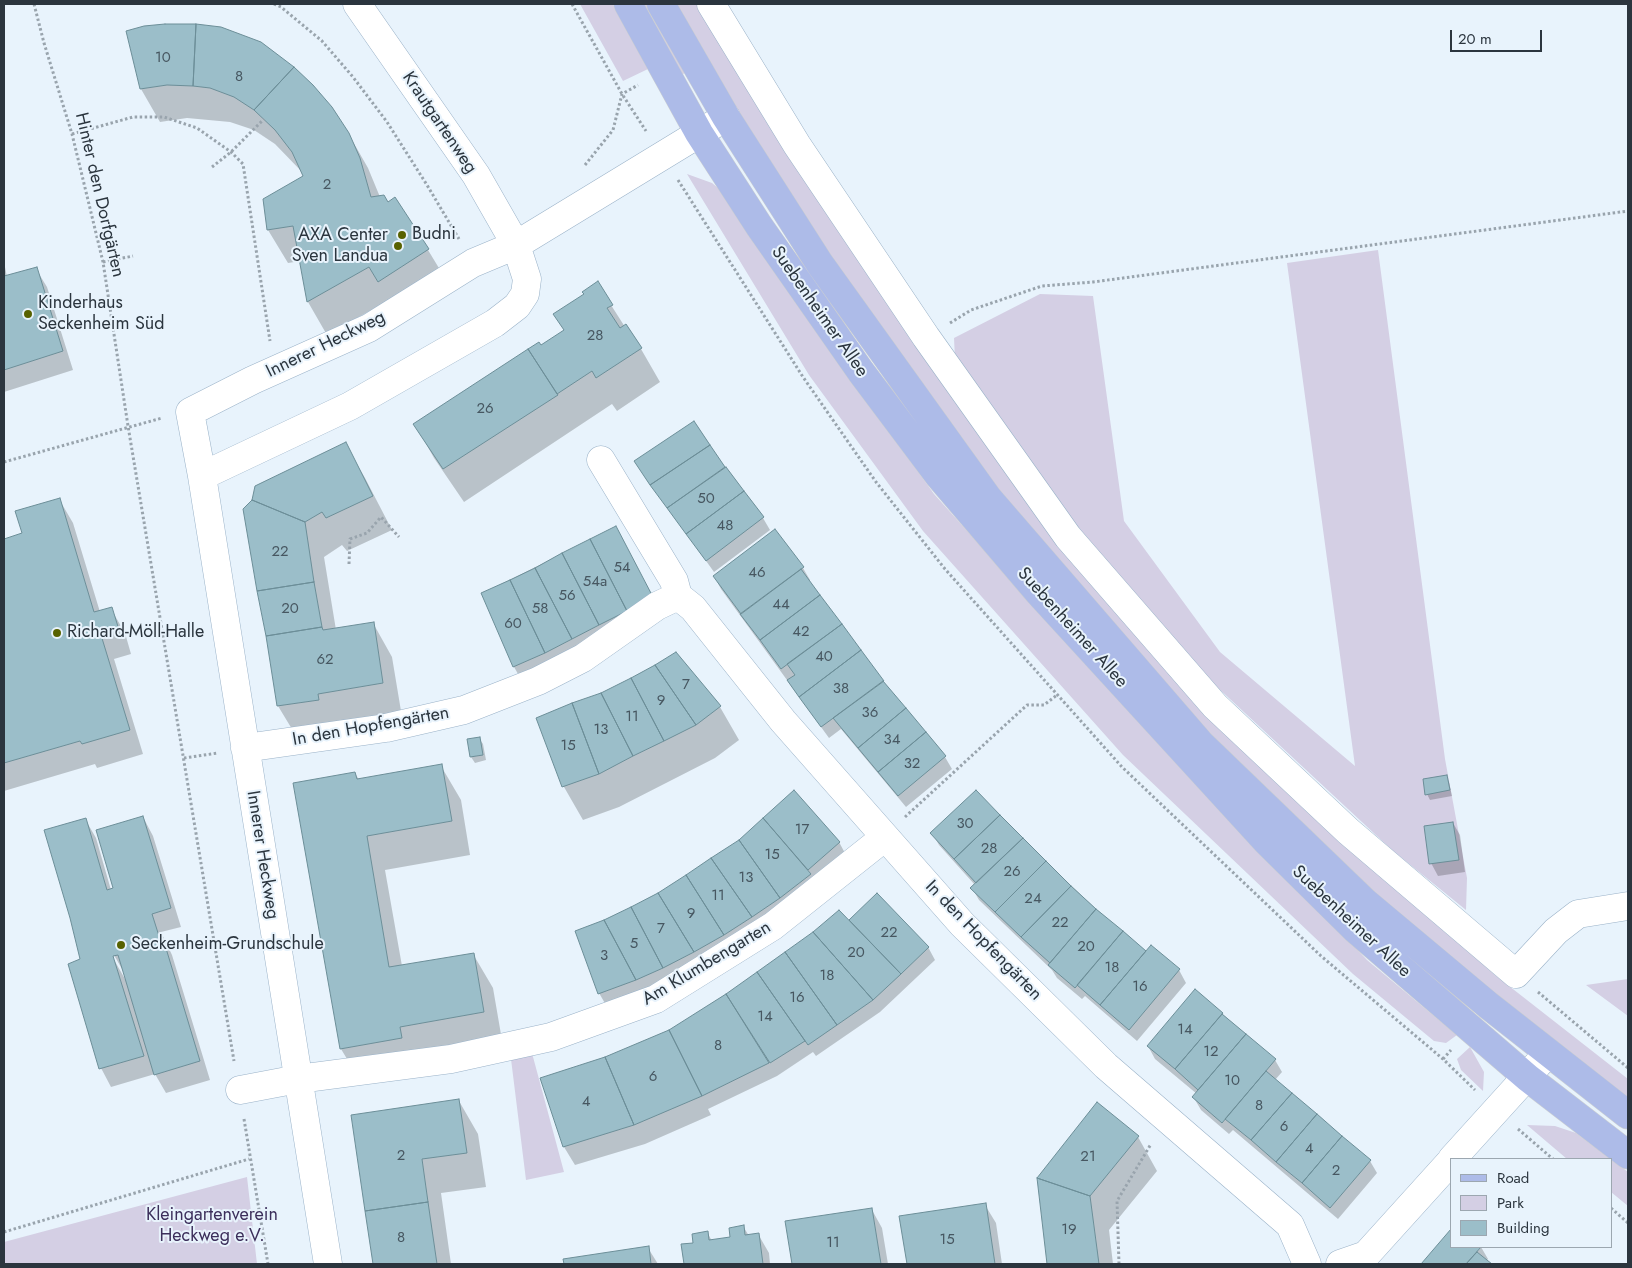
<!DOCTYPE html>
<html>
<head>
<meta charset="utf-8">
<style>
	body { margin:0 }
	#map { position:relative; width:1632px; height:1268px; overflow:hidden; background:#e8f3fc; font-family:Jost,sans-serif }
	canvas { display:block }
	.frame { position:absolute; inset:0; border:5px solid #2b353e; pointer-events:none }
	.legend { position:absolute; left:1450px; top:1158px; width:162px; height:90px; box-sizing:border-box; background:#e8f3fc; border:1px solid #9ca7b0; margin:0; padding:6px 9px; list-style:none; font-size:15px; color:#2b353e }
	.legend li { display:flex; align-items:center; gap:10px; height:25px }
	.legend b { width:25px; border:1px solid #9ca7b0 }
	.scale { position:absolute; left:1450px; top:30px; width:92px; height:22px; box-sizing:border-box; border:2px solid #2b353e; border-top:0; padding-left:6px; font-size:15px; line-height:18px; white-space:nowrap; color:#2b353e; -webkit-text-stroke:4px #e8f3fc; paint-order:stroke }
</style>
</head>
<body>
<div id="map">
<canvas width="1632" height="1268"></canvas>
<div class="frame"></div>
<ul class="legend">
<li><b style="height:6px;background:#adbbe8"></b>Road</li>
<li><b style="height:14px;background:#d4cfe4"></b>Park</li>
<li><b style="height:14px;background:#9bbec9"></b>Building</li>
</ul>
<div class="scale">20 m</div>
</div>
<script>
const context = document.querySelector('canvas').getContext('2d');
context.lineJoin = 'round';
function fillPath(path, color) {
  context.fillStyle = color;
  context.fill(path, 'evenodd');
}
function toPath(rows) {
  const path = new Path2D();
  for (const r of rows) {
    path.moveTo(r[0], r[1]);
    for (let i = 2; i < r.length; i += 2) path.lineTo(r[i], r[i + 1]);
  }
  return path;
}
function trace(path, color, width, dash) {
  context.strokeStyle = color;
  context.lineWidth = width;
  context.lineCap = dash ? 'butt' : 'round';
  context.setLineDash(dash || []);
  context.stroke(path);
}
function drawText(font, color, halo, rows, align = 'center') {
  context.font = font + ' Jost,sans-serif';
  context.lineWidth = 4;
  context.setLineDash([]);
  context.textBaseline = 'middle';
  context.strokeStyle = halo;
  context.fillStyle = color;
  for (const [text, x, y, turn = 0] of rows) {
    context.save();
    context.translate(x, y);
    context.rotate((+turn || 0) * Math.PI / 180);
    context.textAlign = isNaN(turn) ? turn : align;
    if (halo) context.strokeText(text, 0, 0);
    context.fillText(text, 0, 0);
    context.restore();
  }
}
const green = toPath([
	[580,4,613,4,648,69,623,81],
	[639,4,653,4,691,70,679,76],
	[670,4,700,4,1207,712,1495,975,1628,1079,1628,1107,1287,821,1083,602,932,409,827,257],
	[687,174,712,183,730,198,840,361,934,494,1005,573,1367,960,1457,1035,1446,1043,1434,1041,1353,974,1123,755,923,531,809,375],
	[1378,250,1445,759,1467,878,1466,910,1392,850,1187,659,1087,543,955,359,954,338,1040,294,1093,296,1124,521,1220,652,1355,766,1287,263],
	[1628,979,1628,1016,1586,985],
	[529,1042,564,1172,526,1180,510,1051],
	[1470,1047,1484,1072,1483,1091,1461,1070,1457,1059],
	[1527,1125,1555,1126,1576,1133,1611,1159,1567,1159],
	[1611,1159,1628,1172,1628,1206,1611,1192],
	[247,1177,257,1264,4,1264,4,1242]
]);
const shadow = toPath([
	[128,32,348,133,368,168,380,197,387,203,395,199,428,250,448,283,389,300,327,335,308,302,301,261,288,263,268,230,305,176,304,174,275,144,254,130,230,122,187,118,160,122,141,89],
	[4,262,7,277,36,269,47,287,73,370,4,392],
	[597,283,625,327,641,349,660,382,617,411,612,404,464,502,434,458,415,424,565,331,555,314,585,294],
	[693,423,724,469,726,468,763,518,770,530,714,572,643,473],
	[345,444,365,478,392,530,347,551,342,545,324,557,336,630,373,623,392,657,402,717,298,739,278,706,245,509],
	[59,499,73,523,100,612,111,609,125,633,131,654,114,659,143,754,97,768,95,764,4,791,4,540,23,534],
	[616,527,659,610,521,679,514,667,483,593],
	[775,531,803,568,810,580,808,581,882,682,945,757,952,769,906,807,841,729,829,738,721,589,714,576],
	[720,707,739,740,715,758,619,807,583,820,564,787,538,718],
	[479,738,483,744,486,760,475,763,471,757,468,740],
	[441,766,461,800,470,855,385,870,402,966,473,954,493,988,503,1046,361,1082,341,1049,355,773,359,780],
	[1446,776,1449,782,1452,796,1430,800,1427,794],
	[794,792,839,842,846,855,817,887,643,992,606,1005,599,993,605,921,658,894,739,841],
	[143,817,153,836,181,927,161,932,172,955,210,1080,166,1093,155,1074,111,1087,101,1068,82,960,85,819,96,838,111,890,115,889],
	[111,950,125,974,125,979,109,951],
	[1453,823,1460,835,1465,872,1438,876,1431,863],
	[932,833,1022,839,1096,909,1146,952,1151,947,1179,970,1186,983,1137,1041,1085,996,1082,999,1057,978,1052,970,979,900,972,888,975,885,939,845],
	[877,895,928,947,935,960,880,1012,816,1056,813,1052,777,1076,708,1109,711,1115,645,1144,575,1165,564,1147,542,1078,605,1058,671,1030,758,973,814,933,849,922],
	[1196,991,1275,1060,1282,1072,1275,1080,1370,1161,1377,1173,1338,1219,1233,1130,1229,1134,1201,1110,1194,1098,1197,1094,1155,1059,1148,1046],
	[459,1101,478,1134,486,1187,441,1193,451,1264,375,1264,353,1116],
	[1138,1137,1157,1171,1109,1230,1113,1264,1049,1264,1038,1178],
	[985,1205,996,1223,1002,1264,908,1264,901,1217],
	[872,1210,882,1228,888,1264,793,1264,787,1222],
	[743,1226,749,1236,758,1234,769,1253,770,1264,686,1264,683,1245,695,1244,707,1232,712,1241,732,1238],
	[1451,1231,1451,1247,1481,1247,1488,1259,1486,1261,1490,1264,1423,1264],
	[648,1248,658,1264,565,1264,564,1260]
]);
const building = toPath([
	[165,24,196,24,193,86,167,85,140,89,126,31,144,26,165,24],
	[196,24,221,27,261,42,294,67,254,110,234,97,210,88,193,86,196,24],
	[294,67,313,85,332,107,349,133,360,158,371,197,384,195,388,202,395,197,429,249,378,282,369,267,307,302,293,226,267,230,263,199,303,176,292,152,275,130,254,110,294,67],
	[37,267,63,351,4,370,4,276,37,267],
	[598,281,613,305,607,308,620,328,626,324,642,348,596,378,592,371,557,394,528,349,539,342,541,345,564,330,553,314,584,294,582,292,598,281],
	[528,349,558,395,443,469,413,424,528,349],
	[694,421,710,445,650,485,634,461,694,421],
	[346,442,373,496,326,518,322,512,305,522,252,500,255,486,346,442],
	[710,445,725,467,667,508,650,485,710,445],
	[726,467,744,491,686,534,667,508,726,467],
	[744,491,764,517,706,561,686,534,744,491],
	[60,498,94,612,112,607,119,630,101,635,130,730,82,744,80,741,4,763,4,539,22,533,15,511,60,498],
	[252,500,305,522,314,582,257,591,243,509,252,500],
	[616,526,653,597,627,611,590,539,616,526],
	[775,529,804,567,741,614,713,576,775,529],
	[590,539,627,611,599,625,562,553,590,539],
	[562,553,599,625,572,639,535,568,562,553],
	[535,568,572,639,545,653,510,580,535,568],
	[801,569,820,595,760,640,740,614,801,569],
	[510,580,545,653,513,667,481,593,510,580],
	[314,582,322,627,266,636,257,591,314,582],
	[820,595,842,624,781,669,760,640,820,595],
	[374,622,383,683,318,694,319,700,277,706,266,636,322,627,323,630,374,622],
	[842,624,861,650,799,697,787,680,795,675,787,664,842,624],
	[861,650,884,681,821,727,799,697,861,650],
	[676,652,721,706,696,725,655,665,676,652],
	[655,665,696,725,664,741,631,678,655,665],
	[631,678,664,741,633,756,601,693,631,678],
	[883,681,906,708,858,748,833,718,883,681],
	[601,693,633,756,599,774,572,703,601,693],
	[572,703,599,774,562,787,536,718,572,703],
	[906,708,926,732,878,772,858,748,906,708],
	[926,732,946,756,898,796,878,772,926,732],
	[480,737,483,755,470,757,467,739,480,737],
	[442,764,452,821,367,836,389,967,474,953,484,1012,400,1027,402,1038,340,1049,293,783,355,772,357,779,442,764],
	[1447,775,1450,790,1425,795,1423,779,1447,775],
	[794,790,840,842,808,870,763,818,794,790],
	[976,790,1000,815,954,859,930,833,976,790],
	[1000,815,1023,838,976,883,954,859,1000,815],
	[143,816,171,908,152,914,159,936,162,935,200,1061,154,1075,118,955,113,956,144,1056,99,1069,68,964,80,959,70,918,44,830,86,818,107,890,113,888,96,830,143,816],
	[763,818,811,874,780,898,739,840,763,818],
	[1453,822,1459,860,1429,864,1424,826,1453,822],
	[1023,838,1046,861,995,912,970,888,1023,838],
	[739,840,780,898,752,917,711,858,739,840],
	[711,858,752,917,724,935,686,875,711,858],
	[1046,861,1071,886,1021,937,995,912,1046,861],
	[686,875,724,935,694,952,658,893,686,875],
	[1071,886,1096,909,1050,963,1021,937,1071,886],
	[658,893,694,952,663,968,631,907,658,893],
	[877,893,929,947,901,974,849,920,877,893],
	[631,907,663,968,636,980,604,920,631,907],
	[1096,909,1123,931,1075,988,1048,965,1096,909],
	[839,910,901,974,873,1000,813,932,839,910],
	[604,920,636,980,598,994,575,931,604,920],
	[1123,931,1146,951,1100,1005,1077,985,1123,931],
	[813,932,873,1000,837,1025,785,952,813,932],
	[1151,945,1180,969,1129,1030,1100,1005,1151,945],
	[785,952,837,1025,808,1045,757,972,785,952],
	[757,972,805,1041,770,1063,726,994,757,972],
	[1195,989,1223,1013,1175,1069,1147,1046,1195,989],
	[726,994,769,1063,702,1096,669,1030,726,994],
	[1222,1014,1246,1034,1198,1090,1175,1069,1222,1014],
	[669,1030,702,1096,634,1125,605,1057,669,1030],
	[1246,1034,1276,1059,1222,1123,1192,1097,1246,1034],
	[605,1057,634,1125,563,1147,540,1078,605,1057],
	[1266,1071,1292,1093,1251,1140,1225,1119,1266,1071],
	[1292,1093,1317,1114,1276,1162,1251,1140,1292,1093],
	[459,1099,467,1153,422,1159,428,1202,365,1211,351,1115,459,1099],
	[1097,1102,1139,1136,1090,1196,1037,1178,1097,1102],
	[1317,1114,1342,1136,1302,1183,1276,1162,1317,1114],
	[1342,1136,1371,1160,1330,1208,1302,1183,1342,1136],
	[1037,1178,1090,1196,1099,1264,1047,1264,1037,1178],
	[428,1202,437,1264,373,1264,365,1211,428,1202],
	[986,1203,995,1264,907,1264,899,1216,986,1203],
	[872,1208,881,1264,792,1264,785,1221,872,1208],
	[744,1225,745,1235,759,1233,763,1264,684,1264,681,1244,693,1243,692,1234,708,1231,709,1240,730,1237,729,1228,744,1225],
	[1451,1229,1451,1247,1481,1247,1466,1264,1421,1264,1451,1229],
	[649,1246,651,1264,564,1264,563,1259,649,1246],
	[1477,1252,1492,1264,1466,1264,1477,1252]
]);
const path = toPath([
	[34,4,44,43,72,134,103,262,128,426,234,1061],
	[274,4,281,7,322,41,353,77,387,122,427,185,459,239],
	[572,4,622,94,646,131],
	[72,134,133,117,164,117,197,128,231,152,243,164,270,341],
	[585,165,613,130,622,94,638,85],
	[212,167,231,152,264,119],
	[678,180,803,377,876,482,945,569,1122,767,1321,956,1443,1059,1475,1090],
	[103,262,133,256],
	[950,323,971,310,1042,286,1093,282,1628,211],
	[4,462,162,418],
	[349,564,350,539,367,533,381,517,399,537],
	[184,758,218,753],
	[905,817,1027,705,1044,705,1057,695],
	[1538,992,1628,1068],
	[1443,1059,1451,1050],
	[244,1119,268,1264],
	[1518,1129,1553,1159],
	[1611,1208,1628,1223],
	[4,1232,249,1159],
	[1119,1264,1117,1201,1151,1144]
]);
const minor = toPath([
	[711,4,797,145,926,337,1068,537,1215,706,1348,831,1516,974,1556,931,1578,914,1628,906],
	[601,460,674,581,678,596],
	[202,476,350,406,495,323,517,306,525,294,527,279,516,245,476,175,357,4],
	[245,748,386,728,464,710,538,681,583,658,657,606,678,596,693,608,783,721,962,924,1106,1066,1290,1225,1307,1264],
	[240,1090,298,1079,451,1059,551,1037,656,999,773,926,885,837],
	[1452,1159,1548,1053],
	[328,1264,202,476,190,412,253,380,369,328,473,263,516,245,726,117],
	[1340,1264,1366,1255,1451,1161]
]);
const major = toPath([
	[628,4,699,133,759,226,861,372,939,476,1038,592,1267,842,1356,930,1528,1078,1628,1155],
	[661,4,726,117,820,264,988,498,1200,743,1365,902,1488,1005,1628,1115]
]);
const markers = [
	[402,235,5,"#586200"],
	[398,246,5,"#586200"],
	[28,314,5,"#586200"],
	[57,633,5,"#586200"],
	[121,945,5,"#586200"]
];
const numberNames = [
	["10",163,58],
	["8",239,77],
	["2",327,185],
	["28",595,336],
	["26",485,409],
	["50",706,499],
	["48",725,526],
	["22",280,552],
	["54",622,568],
	["46",757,573],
	["54a",595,582],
	["56",567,596],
	["44",781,605],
	["20",290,609],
	["58",540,609],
	["60",513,624],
	["42",801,632],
	["40",824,657],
	["62",325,660],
	["7",686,685],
	["38",841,689],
	["9",661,701],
	["36",870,713],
	["11",632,717],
	["13",601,730],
	["34",892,740],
	["15",568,746],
	["32",912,764],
	["30",965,824],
	["17",802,830],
	["28",989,849],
	["15",772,855],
	["26",1012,872],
	["13",746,878],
	["11",718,896],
	["24",1033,899],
	["9",691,914],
	["22",1060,923],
	["7",661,929],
	["22",889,933],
	["5",634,944],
	["20",1086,947],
	["20",856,953],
	["3",604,956],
	["18",1112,968],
	["18",827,976],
	["16",1140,987],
	["16",797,998],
	["14",765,1017],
	["14",1185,1030],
	["8",718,1046],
	["12",1211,1052],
	["6",653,1077],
	["10",1232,1081],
	["4",586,1102],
	["8",1259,1106],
	["6",1284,1127],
	["4",1309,1149],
	["2",401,1156],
	["21",1088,1157],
	["2",1336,1171],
	["19",1069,1230],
	["8",401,1238],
	["15",947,1240],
	["11",833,1243]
];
const streetNames = [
	["Krautgartenweg",439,123,56],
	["Hinter den Dorfgärten",99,195,77],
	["Suebenheimer Allee",819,312,55],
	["Innerer Heckweg",326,345,-26],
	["Suebenheimer Allee",1072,628,48],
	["In den Hopfengärten",371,727,-10],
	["Innerer Heckweg",262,855,81],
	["Suebenheimer Allee",1351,922,43],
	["In den Hopfengärten",983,941,46],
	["Am Klumbengarten",707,964,-31]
];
const poiNames = [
	["Budni",412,235],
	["AXA Center",388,236,"right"],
	["Sven Landua",388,257,"right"],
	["Kinderhaus",38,304],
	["Seckenheim Süd",38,325],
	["Richard-Möll-Halle",67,633],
	["Seckenheim-Grundschule",131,945]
];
const parkNames = [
	["Kleingartenverein",212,1216],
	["Heckweg e.V.",212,1237]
];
fillPath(green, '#d4cfe4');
fillPath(shadow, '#0003');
fillPath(building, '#9bbec9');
trace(building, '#6c8e98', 1);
trace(minor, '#9ab2c8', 29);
trace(major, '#cccfd1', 29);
trace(path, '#99a4ad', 3, [2.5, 2.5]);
trace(minor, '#fff', 28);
trace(major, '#adbbe8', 28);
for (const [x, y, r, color] of markers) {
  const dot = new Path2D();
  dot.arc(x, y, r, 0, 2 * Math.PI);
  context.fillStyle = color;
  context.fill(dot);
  trace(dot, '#e8f3fc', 2);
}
drawText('15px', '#475761', null, numberNames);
drawText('18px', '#2b353e', '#e8f3fc', streetNames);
drawText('18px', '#2b353e', '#e8f3fc', poiNames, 'left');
drawText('18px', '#3c2f5b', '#e8f3fc', parkNames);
</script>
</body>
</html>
